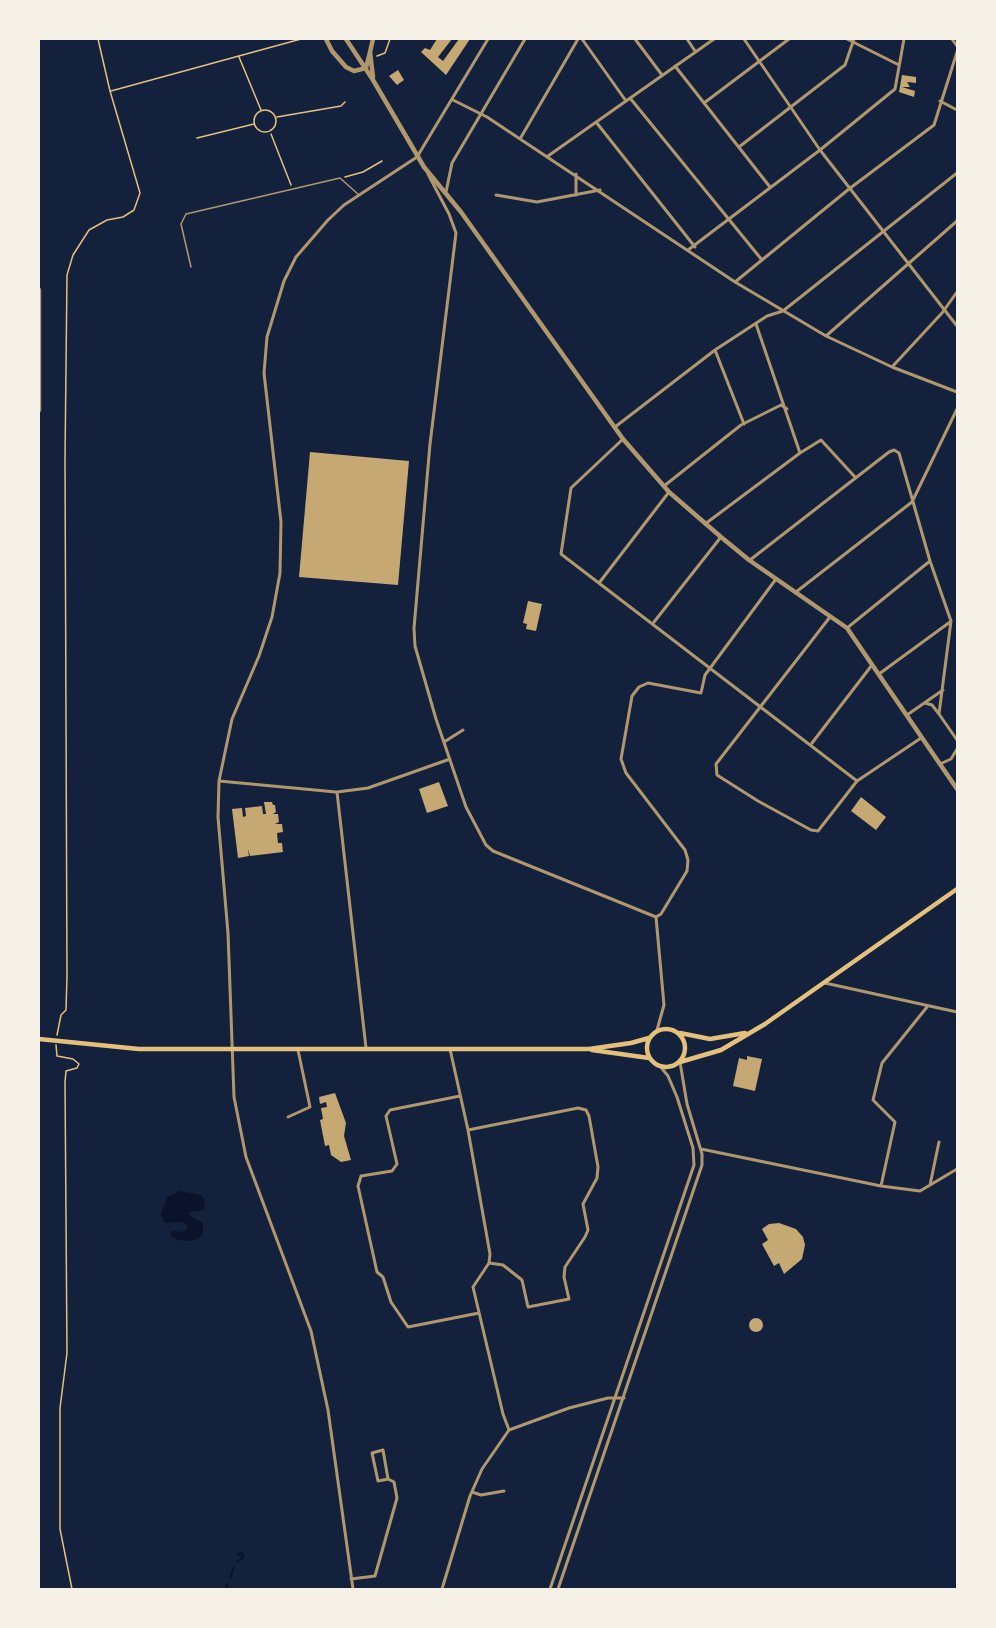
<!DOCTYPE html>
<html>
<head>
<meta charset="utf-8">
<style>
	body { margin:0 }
	#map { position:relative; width:996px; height:1628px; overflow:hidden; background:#14213d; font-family:Georgia,serif }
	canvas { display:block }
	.frame { position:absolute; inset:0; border:40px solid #f6f1e7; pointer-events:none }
</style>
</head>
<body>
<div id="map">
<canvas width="996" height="1628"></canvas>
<div class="frame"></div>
</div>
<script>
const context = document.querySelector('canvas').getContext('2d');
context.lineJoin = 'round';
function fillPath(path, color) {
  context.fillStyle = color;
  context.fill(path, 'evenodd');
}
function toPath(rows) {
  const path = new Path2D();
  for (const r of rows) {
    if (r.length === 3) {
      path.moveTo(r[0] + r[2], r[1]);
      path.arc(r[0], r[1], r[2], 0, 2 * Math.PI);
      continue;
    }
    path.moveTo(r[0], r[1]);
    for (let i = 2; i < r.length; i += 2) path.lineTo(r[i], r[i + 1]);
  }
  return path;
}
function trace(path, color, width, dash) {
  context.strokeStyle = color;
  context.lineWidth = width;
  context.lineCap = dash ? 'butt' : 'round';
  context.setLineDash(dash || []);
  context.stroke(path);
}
const water = toPath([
	[181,1191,201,1195,205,1199,204,1210,188,1212,190,1216,203,1223,203,1235,193,1241,178,1240,170,1236,172,1231,184,1232,188,1226,181,1222,165,1223,161,1214,167,1197]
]);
const stream = toPath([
	[237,1562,243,1558,242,1553,238,1554,240,1556],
	[230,1578,234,1567],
	[225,1589,228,1584]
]);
const building = toPath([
	[437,39,452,39,438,57,443,61,459,39,470,39,446,75,421,52,425,48,430,50],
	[398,70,404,80,397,85,389,76],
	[902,75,916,77,916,83,907,82,910,87,902,87,915,91,914,97,899,92],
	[310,452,409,461,398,585,299,577],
	[528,601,542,604,536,631,526,629,527,624,523,623],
	[439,782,448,806,427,813,419,789],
	[861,797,886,817,876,830,851,811],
	[264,802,272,802,273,805,275,805,276,812,273,814,278,814,279,822,275,824,282,824,283,832,277,833,278,843,282,843,283,852,250,856,248,849,249,856,238,858,232,809,242,808,243,817,246,816,245,808,262,806,263,814,266,814],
	[747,1056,762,1059,755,1091,733,1086,739,1058,747,1060],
	[335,1093,346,1123,344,1136,351,1160,341,1162,331,1155,329,1145,325,1146,320,1120,323,1119,321,1108,327,1107,326,1102,320,1104,319,1097],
	[779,1223,796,1229,803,1237,805,1245,802,1259,784,1274,779,1263,774,1266,762,1244,768,1240,762,1229,769,1224],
	[756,1325,7]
]);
const path = toPath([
	[377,56,385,53,390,39],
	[239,57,261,110],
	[111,91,301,39],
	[265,121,11],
	[277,117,341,106,345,102],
	[271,134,291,185],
	[197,138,254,124],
	[345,177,363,172,382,161],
	[57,1035,61,1015,66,1010,67,976,65,460,67,275,73,255,89,230,107,220,123,217,134,210,140,193,110,91,98,39],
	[56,1045,57,1056,73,1059,79,1064,77,1068,66,1071,65,1082,67,1353,60,1408,60,1529,72,1589]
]);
const service = toPath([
	[191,267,181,224,186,214,340,178,359,195]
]);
const minor = toPath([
	[582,39,626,101],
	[635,39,662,75],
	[687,39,695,51],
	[744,39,820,150,957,326],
	[847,39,899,65],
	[952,39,957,46],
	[675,66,770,187],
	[630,98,762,260],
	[453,100,487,117,735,282,826,336,892,367,957,392],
	[940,101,957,110],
	[704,103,789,39],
	[596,122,695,247],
	[520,139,578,39],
	[739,147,845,65,854,39],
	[548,156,714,39],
	[428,174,449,214,456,233,430,444,414,628,415,646,436,719,466,807,486,845,493,851,656,917,664,1005,657,1030],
	[576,174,576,195],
	[446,192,452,163,525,39],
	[496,195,537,202,600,190],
	[688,250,820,150,895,89,904,39],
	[735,282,849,189,934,125,957,52],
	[756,324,800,453],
	[826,336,957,221],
	[715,350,744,424],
	[892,367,942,313,957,292],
	[615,427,715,350,767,316,783,311,957,173],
	[623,439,571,488,561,554,857,781],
	[664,486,741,425,781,405,787,409],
	[705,524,800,453,821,440,855,477],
	[750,560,889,452,894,450,899,453,930,561,951,621,939,714,957,740],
	[599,583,669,492],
	[796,592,912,502,957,409],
	[830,617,716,764,717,775,758,801,811,830,818,831,857,781,921,738],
	[654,622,721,537],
	[847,628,930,561],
	[879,674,950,622],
	[925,703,932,705,939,714],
	[907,715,943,690],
	[444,742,463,730],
	[812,743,872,665],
	[940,764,951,759,957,749],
	[219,781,336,792],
	[656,917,661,914,687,871,688,860,685,850,626,773,621,759,632,696,639,687,648,683,701,693,705,675,776,579],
	[825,983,957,1012],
	[366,1048,337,792,368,788,450,759],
	[450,1049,468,1130,578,1108,586,1110,589,1116,598,1167,597,1178,583,1204,588,1230,585,1237,565,1267,564,1277,569,1299,528,1307,522,1280,503,1265,489,1263],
	[460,1096,390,1110,386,1116,397,1164,392,1171,361,1176,358,1186,377,1272,383,1277,391,1302,408,1327,479,1313],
	[288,1117,310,1107,298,1050],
	[468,1130,490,1254,489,1263,473,1287,503,1414,509,1430],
	[701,1149,881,1186,920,1191,957,1169],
	[930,1185,939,1142],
	[881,1186,895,1122,873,1100,882,1063,927,1007],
	[472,1492,481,1495,504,1491],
	[351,1579,375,1576,397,1498,394,1482,388,1479,383,1450,372,1453,378,1481,388,1479],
	[353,1589,328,1410,311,1331,246,1157,234,1097,228,933,218,817,219,781,232,719,259,656,272,617,280,573,281,522,264,373,267,337,284,281,296,257,328,220,344,205,417,157,488,39],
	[442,1589,470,1496,482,1469,509,1430,569,1408,608,1398,624,1398],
	[550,1589,694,1165,693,1148,677,1097,668,1076,660,1066],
	[558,1589,702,1165,702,1154,687,1104,680,1062]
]);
const tertiary = toPath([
	[326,39,332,51,346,67,354,71,366,68,370,52],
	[346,39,373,80,424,167,461,212,623,439,669,492,721,537,749,560,847,628,957,789],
	[373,39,370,52,373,77],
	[39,290,39,410]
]);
const secondary = toPath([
	[666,1048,19],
	[680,1033,710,1039,745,1033],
	[39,1039,139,1049,589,1049,631,1043,649,1038],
	[592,1050,649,1058],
	[680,1062,721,1050,765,1024,957,889]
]);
fillPath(water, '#0b132b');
trace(stream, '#0b132b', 2);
fillPath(building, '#c6a872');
trace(path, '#e5c07b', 1.5);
trace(service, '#b1986c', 1.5);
trace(minor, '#b1986c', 3);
trace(tertiary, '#b1986c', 4.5);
trace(secondary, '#e5c07b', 4.5);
</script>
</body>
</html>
